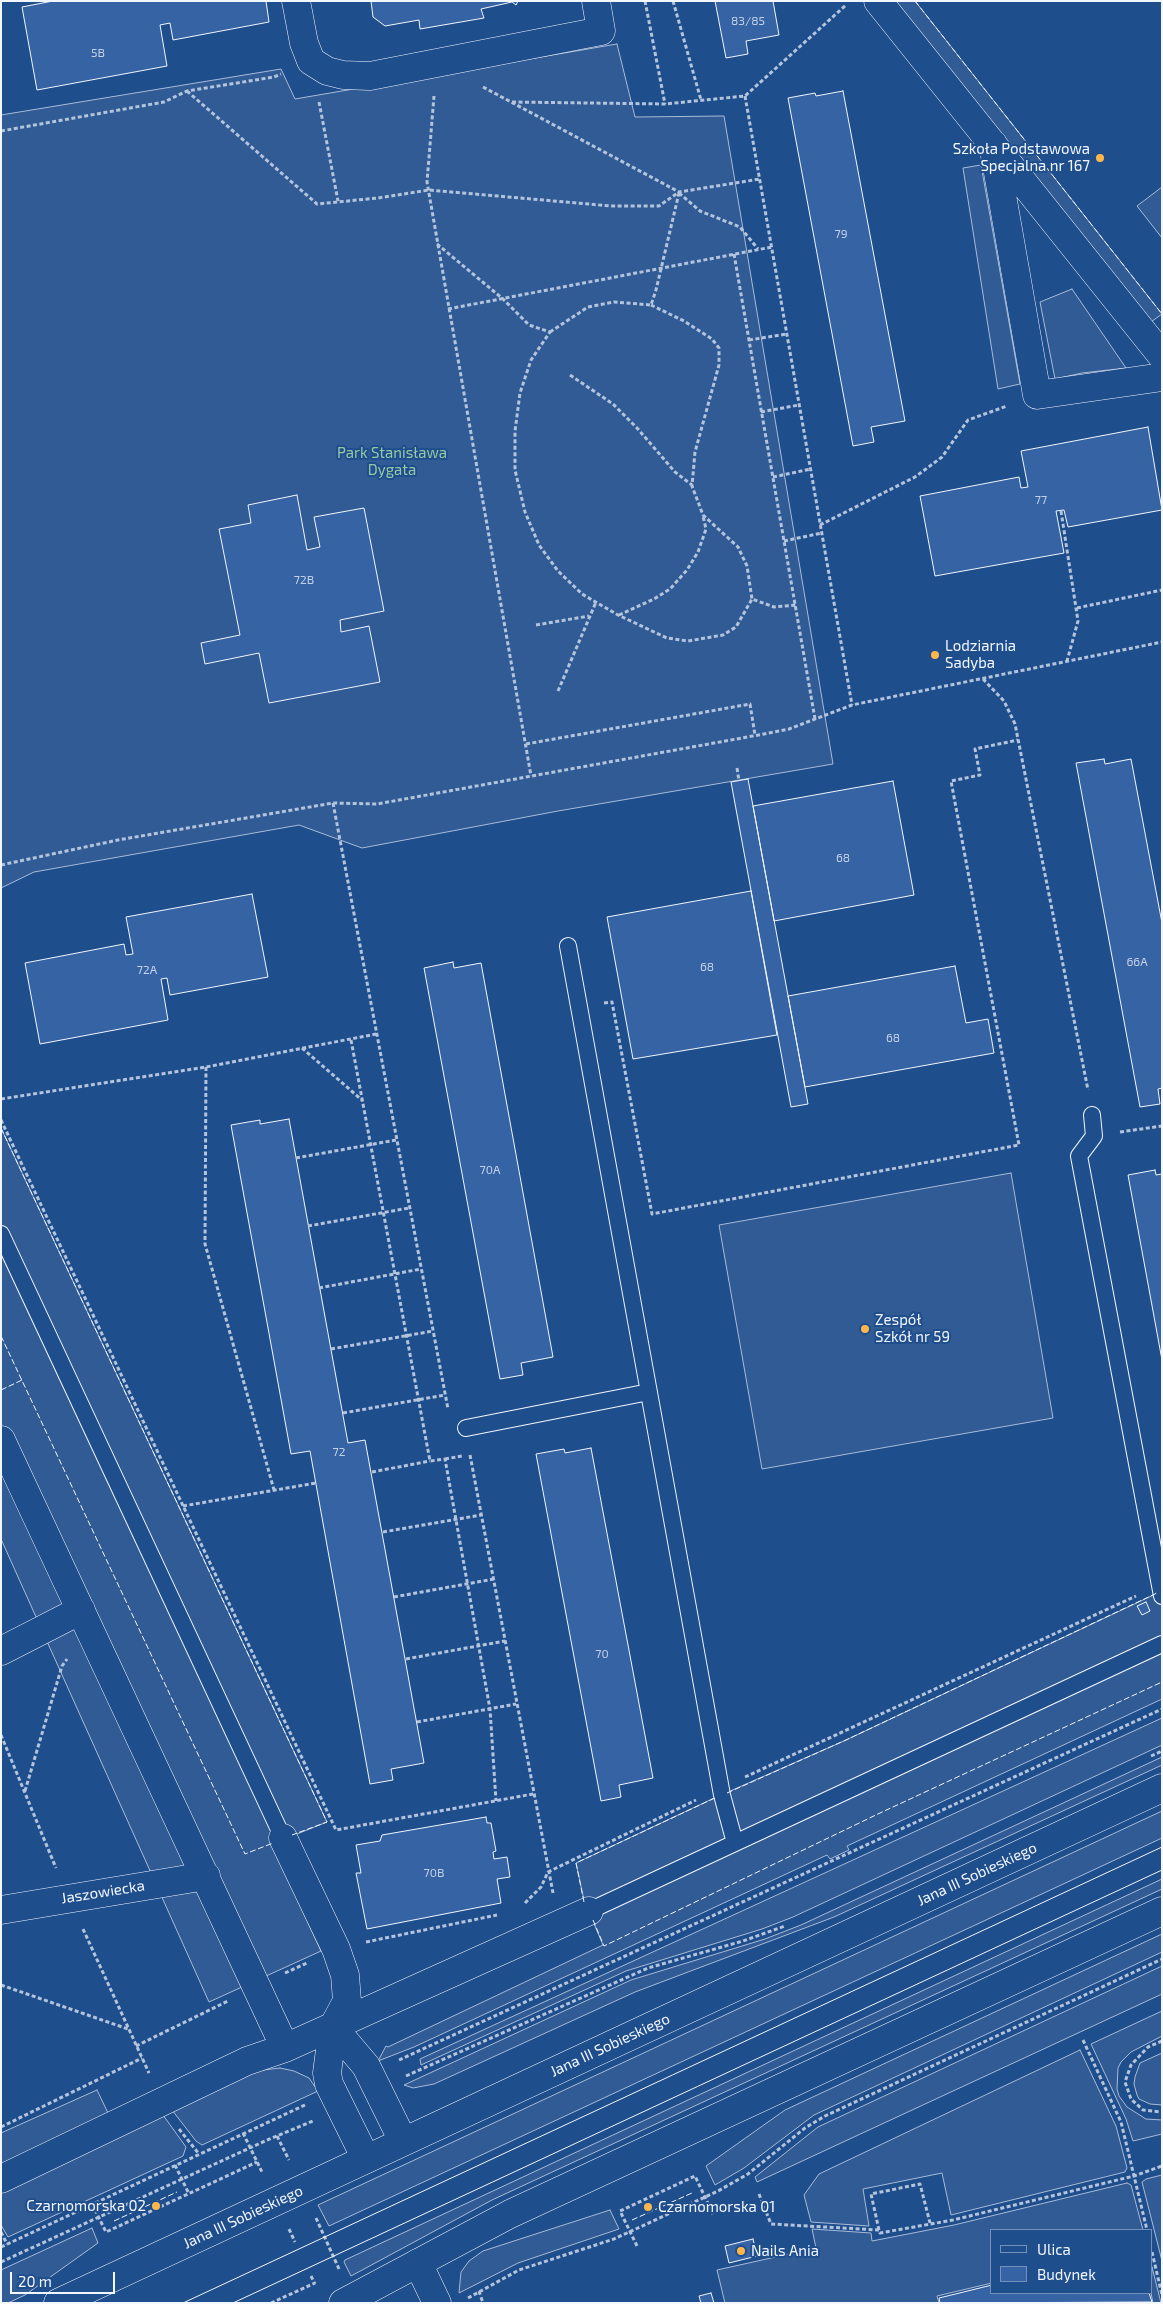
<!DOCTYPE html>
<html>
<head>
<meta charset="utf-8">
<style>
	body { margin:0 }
	#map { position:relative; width:1163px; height:2304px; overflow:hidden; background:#1f4e8c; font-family:"Exo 2",sans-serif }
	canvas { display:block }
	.frame { position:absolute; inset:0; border:2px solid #f2f6ff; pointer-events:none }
	.legend { position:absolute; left:990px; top:2229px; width:162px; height:65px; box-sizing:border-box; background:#1f4e8c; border:1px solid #7391ba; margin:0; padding:6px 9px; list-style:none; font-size:15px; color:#f2f6ff }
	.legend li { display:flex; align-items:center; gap:10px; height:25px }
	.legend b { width:25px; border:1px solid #7391ba }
	.scale { position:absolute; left:10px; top:2272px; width:105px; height:22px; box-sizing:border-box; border:2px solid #f2f6ff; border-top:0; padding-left:6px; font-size:15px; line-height:18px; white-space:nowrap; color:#f2f6ff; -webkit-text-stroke:4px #1f4e8c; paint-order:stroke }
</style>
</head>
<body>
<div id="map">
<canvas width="1163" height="2304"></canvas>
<div class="frame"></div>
<ul class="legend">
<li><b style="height:6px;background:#1f4e8c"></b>Ulica</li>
<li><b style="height:14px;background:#3563a3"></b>Budynek</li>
</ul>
<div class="scale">20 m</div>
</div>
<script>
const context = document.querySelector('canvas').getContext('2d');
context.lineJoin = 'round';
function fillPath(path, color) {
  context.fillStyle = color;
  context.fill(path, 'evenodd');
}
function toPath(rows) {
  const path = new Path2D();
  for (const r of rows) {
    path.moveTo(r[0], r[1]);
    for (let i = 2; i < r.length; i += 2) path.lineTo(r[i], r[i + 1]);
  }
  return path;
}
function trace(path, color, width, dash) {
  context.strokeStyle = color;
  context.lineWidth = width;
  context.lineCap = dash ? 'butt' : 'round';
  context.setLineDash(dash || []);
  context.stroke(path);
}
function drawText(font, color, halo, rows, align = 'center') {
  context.font = font + ' "Exo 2",sans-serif';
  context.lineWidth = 4;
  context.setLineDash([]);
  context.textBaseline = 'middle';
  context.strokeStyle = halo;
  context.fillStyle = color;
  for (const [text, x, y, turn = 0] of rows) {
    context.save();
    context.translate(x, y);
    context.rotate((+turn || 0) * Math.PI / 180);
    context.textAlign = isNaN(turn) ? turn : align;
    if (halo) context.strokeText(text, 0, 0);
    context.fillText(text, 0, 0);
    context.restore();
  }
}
const built = toPath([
	[888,1,915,1,1162,314,1141,329,888,1],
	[617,44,635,117,724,116,833,764,558,811,362,848,299,825,34,872,1,888,1,115,281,69,295,99,617,44],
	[981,165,1020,384,998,389,963,168,981,165],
	[1162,187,1162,238,1137,206,1162,187],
	[1072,289,1126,368,1082,373,1055,379,1040,302,1072,289],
	[1,1128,327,1822,272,1844,321,1951,209,2002,1,1539,1,1128],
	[1011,1173,1053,1418,762,1469,719,1225,1011,1173],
	[1162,1591,1162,1699,847,1846,849,1850,830,1859,827,1855,414,2047,378,2061,386,2046,388,2047,603,1945,584,1900,576,1863,712,1799,846,1740,1162,1591],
	[1162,1718,1162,1745,793,1917,762,1929,626,1971,421,2065,420,2059,1162,1718],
	[1162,1757,1162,1765,834,1917,635,1992,434,2084,413,2088,404,2085,631,1980,765,1939,801,1925,1162,1757],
	[1162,1811,1162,1838,329,2226,318,2205,1162,1811],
	[1162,1879,1162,1889,492,2200,351,2276,344,2262,345,2260,1162,1879],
	[1162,1934,1162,1952,814,2115,744,2168,715,2185,706,2166,785,2110,1162,1934],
	[1162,1966,1162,1994,757,2182,755,2177,818,2127,1162,1966],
	[1162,2011,1162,2036,1131,2052,1121,2062,1118,2068,1117,2089,1119,2096,1127,2107,1146,2119,1162,2120,1162,2134,1133,2141,1126,2119,1091,2044,1162,2011],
	[1080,2050,1116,2126,1127,2168,1125,2172,951,2215,942,2173,863,2189,869,2226,811,2222,804,2195,819,2174,1080,2050],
	[1162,2053,1162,2105,1150,2104,1139,2099,1137,2095,1134,2084,1135,2077,1140,2063,1162,2053],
	[280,2068,294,2071,309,2078,318,2091,202,2145,196,2141,172,2110,255,2071,280,2068],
	[97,2090,118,2134,163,2115,186,2147,183,2156,8,2237,1,2225,1,2133,97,2090],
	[1162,2175,1162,2261,1142,2182,1146,2179,1162,2175],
	[1127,2183,1131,2185,1143,2230,992,2230,992,2283,937,2296,939,2303,725,2303,717,2270,816,2248,812,2229,871,2233,872,2241,954,2225,1127,2183],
	[610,2210,619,2229,518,2263,459,2293,461,2272,469,2261,483,2251,610,2210],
	[92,2228,98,2243,25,2295,8,2303,1,2303,1,2270,92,2228],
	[1152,2267,1161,2303,1153,2303,1151,2293,1152,2267]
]);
const building = toPath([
	[53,1,266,1,269,22,173,40,170,23,160,25,167,66,37,90,22,7,53,1],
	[371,1,518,1,516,5,512,2,481,9,484,18,420,29,419,20,385,26,373,17,371,1],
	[715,1,773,1,779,35,746,41,748,54,726,58,715,1],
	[843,91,905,421,871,427,874,442,853,446,788,98,815,93,816,96,843,91],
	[1148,427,1162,510,1068,527,1064,510,1056,511,1064,553,935,576,920,496,1019,477,1021,488,1028,487,1021,451,1148,427],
	[297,495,307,550,320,547,314,517,364,508,384,611,340,620,341,632,369,626,380,682,269,703,259,653,205,664,201,643,240,635,219,529,251,523,248,505,297,495],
	[1104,759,1105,764,1131,759,1162,923,1162,1088,1158,1089,1160,1104,1140,1107,1076,763,1104,759],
	[748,779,808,1104,791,1107,731,782,748,779],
	[893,781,914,895,774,921,753,806,893,781],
	[751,891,777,1035,633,1059,607,917,751,891],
	[252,894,268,977,170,995,167,978,161,979,168,1020,40,1044,25,963,124,944,126,955,133,954,126,917,252,894],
	[453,962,454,968,481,963,553,1357,521,1363,523,1375,500,1379,424,968,453,962],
	[955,966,966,1023,988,1019,994,1053,805,1087,788,996,955,966],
	[289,1119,348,1443,365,1440,424,1763,391,1769,393,1780,370,1784,310,1451,291,1454,231,1125,260,1120,260,1124,289,1119],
	[1155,1170,1156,1175,1162,1174,1162,1360,1128,1175,1155,1170],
	[591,1448,653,1778,619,1785,621,1797,601,1801,536,1454,564,1449,565,1453,591,1448],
	[1146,1602,1150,1611,1142,1615,1137,1606,1146,1602],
	[486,1817,487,1823,491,1823,496,1851,493,1852,494,1859,507,1857,510,1877,497,1879,501,1903,367,1929,356,1873,361,1873,356,1845,380,1841,382,1835,486,1817],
	[753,2239,757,2256,729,2263,725,2246,753,2239],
	[992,2285,992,2293,1149,2293,1152,2302,940,2303,939,2298,992,2285],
	[711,2293,714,2303,701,2303,699,2296,711,2293]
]);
const path = toPath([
	[645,1,665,104],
	[673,1,701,100],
	[483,87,679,192,760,179],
	[187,91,317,204,378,198,429,190,611,206,659,206,679,192],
	[434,96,427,182,531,776],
	[745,96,852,705],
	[319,102,338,201],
	[512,102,665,104,745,96,846,5],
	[1,131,164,102,187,91,274,77,281,74],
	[679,193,700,211,740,227,758,249],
	[437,244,503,299,529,325,550,332,531,360,520,393,515,431,515,470,525,512,539,545,558,571,582,594,618,615,667,638,688,641,723,635,736,627,752,599,774,607,796,605],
	[734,254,815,719],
	[651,305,684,321,712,339,719,348,719,365,695,452,692,486,703,515,738,547,747,566,752,599],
	[448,309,772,247],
	[550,332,588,307,614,302,651,305,656,290,679,193],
	[749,340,787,334],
	[570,375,613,404,637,428,675,472,692,485],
	[761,412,799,405],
	[773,477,811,469],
	[1061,511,1078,621,1067,661],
	[820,525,915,477,942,457,968,420,1007,406],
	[784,541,822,533],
	[1077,608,1162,590],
	[619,615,654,599,670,589,687,570,698,552,706,529,703,516],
	[536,625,589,616],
	[983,679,1004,701,1015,724,1088,1090],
	[558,691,596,602],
	[526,744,750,704,755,735],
	[737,768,739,781],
	[333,803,448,1409],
	[1,865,118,840,333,803,377,804,764,734,789,729,852,705,1162,642],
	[604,1003,612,1002,652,1214,1019,1145,951,781,980,775,975,749,1018,740],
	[351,1040,430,1461,445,1459,490,1709,496,1801],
	[302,1048,363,1101],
	[206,1067,205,1244,274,1490],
	[1,1099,206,1067,376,1034],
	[1,1120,336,1830,533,1794],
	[1120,1132,1162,1126],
	[296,1158,396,1140],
	[308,1226,409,1208],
	[319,1288,421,1269],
	[331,1349,433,1331],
	[343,1413,445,1395],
	[470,1455,553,1893],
	[445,1459,462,1456],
	[372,1472,430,1461],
	[183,1506,316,1483],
	[383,1532,481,1515],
	[394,1597,494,1579],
	[406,1659,505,1641],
	[417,1722,516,1704],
	[1,1735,56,1868],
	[1151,1756,1162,1751],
	[745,1777,1136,1596],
	[25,1791,62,1666,67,1659],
	[525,1903,541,1887,548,1872,696,1800],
	[83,1929,149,2073],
	[366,1942,497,1915],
	[285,1973,307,1963],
	[1,1985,128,2029],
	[1083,2040,1121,2122,1147,2230],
	[1162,2041,1148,2047,1131,2065,1125,2082,1131,2099,1143,2110,1162,2112],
	[136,2046,228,2001],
	[399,2060,1162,1709],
	[406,2076,648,1968,743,1941,785,1926],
	[1,2127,142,2058],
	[179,2129,199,2154],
	[243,2133,262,2172],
	[277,2136,289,2160],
	[175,2165,189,2194],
	[759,2194,771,2224,879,2230,880,2233,953,2220,1134,2176,1162,2166],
	[92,2204,106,2232,257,2162],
	[316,2218,339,2269],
	[289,2229,295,2242],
	[879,2230,871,2194,920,2184,930,2223],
	[1,2232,7,2244],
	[637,2246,620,2211,695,2176,713,2214],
	[1,2247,305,2105],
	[1152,2252,1162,2295],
	[1,2262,265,2141,313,2121],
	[311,2276,315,2284],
	[479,2291,483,2303],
	[468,2298,519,2270,614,2239,718,2191,748,2174,805,2128,825,2116,1162,1959],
	[271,2303,315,2283]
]);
const service = toPath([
	[568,946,722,1795,735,1843],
	[1092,1115,1094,1136,1079,1156,1162,1596],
	[1,1234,283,1838],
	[466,1428,649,1392],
	[589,1911,1162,1644]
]);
const minor = toPath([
	[296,1,304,43,311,61,327,71,343,75,370,76,601,31,596,1],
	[878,1,1162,356],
	[993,144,1037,395,1162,377],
	[1,1440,285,2048],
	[1,1651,81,1610],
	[283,1838,336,1949,345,1975,347,2001,333,2027,327,2073,329,2084,366,2159],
	[1,1910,206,1876],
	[333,2027,366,2066,403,2141],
	[1,2179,247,2061,285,2048,589,1911],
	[418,2263,437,2303]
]);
const secondary = toPath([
	[58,2303,1162,1788],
	[343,2303,510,2214,1162,1911]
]);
const tram = toPath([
	[183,2303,1162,1847],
	[233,2303,1162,1870]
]);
const fence = toPath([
	[915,1,1162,314],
	[1,1128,327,1822,292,1835],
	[1,1336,245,1854,273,1843],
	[1,1390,22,1380],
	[727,1793,846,1740,1157,1593],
	[584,1902,576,1863,717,1797],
	[593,1920,604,1946,880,1813,1162,1682],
	[632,2220,692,2193],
	[114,2221,177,2192]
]);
const markers = [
	[1100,158,5,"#ffb74d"],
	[935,655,5,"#ffb74d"],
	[865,1329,5,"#ffb74d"],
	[156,2206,5,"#ffb74d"],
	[648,2207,5,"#ffb74d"],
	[741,2251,5,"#ffb74d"]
];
const numberNames = [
	["83/85",748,21],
	["5B",98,53],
	["79",841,234],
	["77",1041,500],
	["72B",304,580],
	["68",843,858],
	["66A",1137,962],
	["68",707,967],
	["72A",147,970],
	["68",893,1038],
	["70A",490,1170],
	["72",339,1452],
	["70",602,1654],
	["70B",434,1873]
];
const poiNames = [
	["Szkoła Podstawowa",1090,149,"right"],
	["Specjalna nr 167",1090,166,"right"],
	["Lodziarnia",945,646],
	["Sadyba",945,663],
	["Zespół",875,1320],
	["Szkół nr 59",875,1337],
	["Czarnomorska 02",146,2206,"right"],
	["Czarnomorska 01",658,2207],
	["Nails Ania",751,2251]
];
const parkNames = [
	["Park Stanisława",392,453],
	["Dygata",392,470]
];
const streetNames = [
	["Jana III Sobieskiego",977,1874,-25],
	["Jaszowiecka",103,1892,-9],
	["Jana III Sobieskiego",610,2045,-25],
	["Jana III Sobieskiego",243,2217,-25]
];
fillPath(built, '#305b95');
trace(built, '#a8bbd7', 1);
fillPath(building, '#3563a3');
trace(building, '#f2f6ff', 1);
trace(service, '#f2f6ff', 18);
trace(minor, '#f2f6ff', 29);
trace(secondary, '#f2f6ff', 29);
trace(path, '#b3c4dc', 3, [4, 2.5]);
trace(service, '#1f4e8c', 16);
trace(minor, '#1f4e8c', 28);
trace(secondary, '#1f4e8c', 28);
trace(tram, '#f2f6ff', 1);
trace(fence, '#f2f6ff', 1, [6, 2.5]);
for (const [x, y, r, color] of markers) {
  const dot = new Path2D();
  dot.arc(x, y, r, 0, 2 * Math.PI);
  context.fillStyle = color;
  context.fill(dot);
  trace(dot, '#1f4e8c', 2);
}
drawText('12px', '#c3d1e8', null, numberNames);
drawText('15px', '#f2f6ff', '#1f4e8c', poiNames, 'left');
drawText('15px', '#97c8a6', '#1f4e8c', parkNames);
drawText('15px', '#f2f6ff', '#1f4e8c', streetNames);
</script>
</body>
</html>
